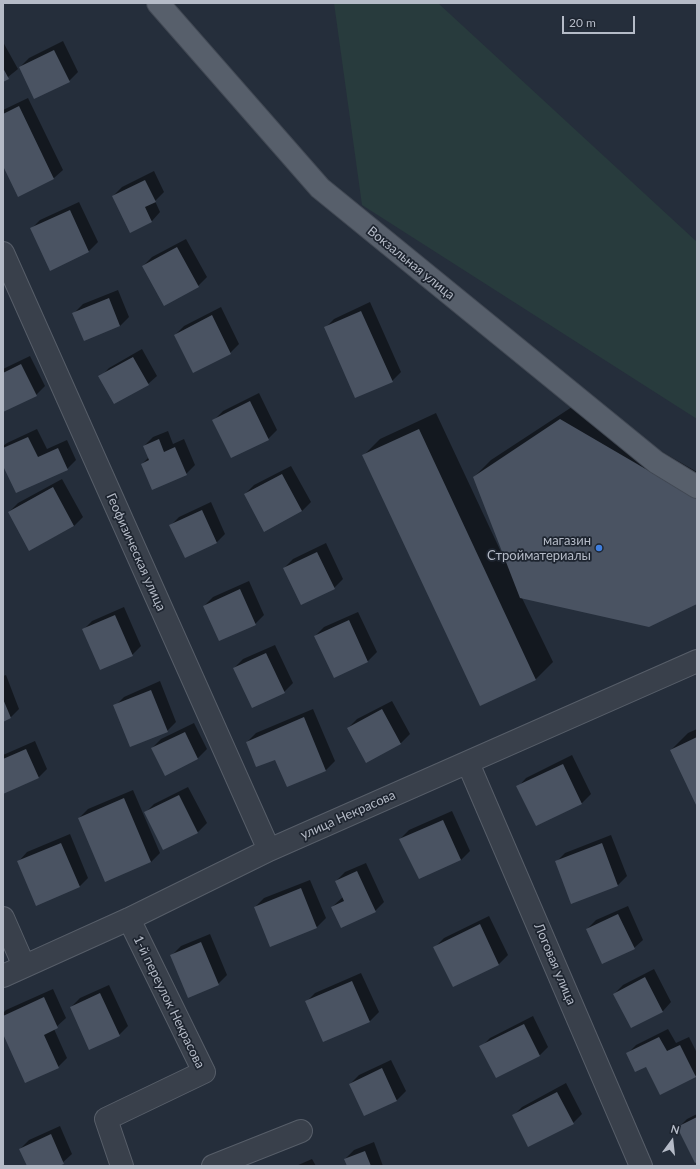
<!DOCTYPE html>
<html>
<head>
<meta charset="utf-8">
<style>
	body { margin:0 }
	#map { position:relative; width:700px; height:1169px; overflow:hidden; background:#252e3b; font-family:Lato,sans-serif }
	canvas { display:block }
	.frame { position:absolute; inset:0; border:4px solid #b5bbc7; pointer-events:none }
	.north { position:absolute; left:652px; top:1121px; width:40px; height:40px; -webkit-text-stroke:3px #1e2530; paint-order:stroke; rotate:15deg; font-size:11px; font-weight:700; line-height:16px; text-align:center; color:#b5bbc7 }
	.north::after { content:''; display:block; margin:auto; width:14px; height:18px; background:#b5bbc7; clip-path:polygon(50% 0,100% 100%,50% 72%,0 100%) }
	.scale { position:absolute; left:562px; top:16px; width:73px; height:18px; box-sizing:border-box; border:2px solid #b5bbc7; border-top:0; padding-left:5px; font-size:12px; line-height:14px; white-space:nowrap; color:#b5bbc7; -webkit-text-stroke:3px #1e2530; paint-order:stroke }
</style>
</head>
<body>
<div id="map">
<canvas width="700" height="1169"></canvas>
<div class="frame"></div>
<div class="north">N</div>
<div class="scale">20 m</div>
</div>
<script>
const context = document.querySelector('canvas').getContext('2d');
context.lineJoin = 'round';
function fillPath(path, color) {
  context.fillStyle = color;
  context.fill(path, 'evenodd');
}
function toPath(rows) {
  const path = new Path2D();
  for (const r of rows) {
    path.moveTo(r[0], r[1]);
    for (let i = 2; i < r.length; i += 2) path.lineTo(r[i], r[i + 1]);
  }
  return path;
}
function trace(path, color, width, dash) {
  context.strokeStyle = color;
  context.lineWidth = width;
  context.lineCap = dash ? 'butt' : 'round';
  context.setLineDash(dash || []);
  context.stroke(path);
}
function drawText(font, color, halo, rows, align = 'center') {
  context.font = font + ' Lato,sans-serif';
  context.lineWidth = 3.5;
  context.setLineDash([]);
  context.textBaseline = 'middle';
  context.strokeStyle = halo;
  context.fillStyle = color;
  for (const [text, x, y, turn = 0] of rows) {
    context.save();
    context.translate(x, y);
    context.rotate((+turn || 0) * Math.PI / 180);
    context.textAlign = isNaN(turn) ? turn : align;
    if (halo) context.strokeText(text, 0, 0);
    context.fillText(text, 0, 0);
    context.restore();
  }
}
const green = toPath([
	[334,3,438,3,697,242,697,419,362,205]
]);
const shadow = toPath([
	[63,41,78,72,69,81,20,67,29,58],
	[3,42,18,69,3,81],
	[28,98,63,170,54,178,3,163,3,110],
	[154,171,164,192,155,201,160,212,152,221,113,196,122,187],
	[79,202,98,242,89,251,50,269,31,229,40,220],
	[186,239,207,277,198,286,143,266,152,257],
	[118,290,129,317,120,326,74,313,83,304],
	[370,302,401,372,392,381,325,328,334,319],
	[221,307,239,344,230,353,194,372,175,335,184,326],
	[142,349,157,376,148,384,100,377,109,368],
	[30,356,45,386,36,395,3,411,3,369],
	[259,393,277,430,268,439,214,420,223,411],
	[578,403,697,472,697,603,522,598,553,662,536,679,480,705,363,456,380,439,436,413,502,554,503,553,474,477,491,460],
	[37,429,47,449,67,440,76,460,67,469,3,463,3,446,7,443],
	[168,431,173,444,184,439,195,465,186,474,142,464,149,457,144,446,153,437],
	[291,466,311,502,302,511,245,494,254,485],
	[62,479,83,517,74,526,30,550,9,512,18,503],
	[211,502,225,534,216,543,170,526,179,517],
	[326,543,343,579,334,588,284,568,293,559],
	[249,581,264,615,255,624,204,606,213,597],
	[124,607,141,646,132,655,83,630,92,621],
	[358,612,377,652,368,661,334,677,315,636,324,627],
	[275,645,293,683,284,692,234,668,243,659],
	[6,675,19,709,10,718,3,720,3,676],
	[160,681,176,722,167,731,115,706,124,697],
	[392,701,410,734,401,743,366,762,348,728,357,719],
	[313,709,335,761,326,770,288,786,276,758,247,742,256,733],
	[194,723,207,749,198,758,165,774,152,748,161,739],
	[697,729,697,804,671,750,688,733],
	[35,741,47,769,38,778,3,793,3,755],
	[572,755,591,794,582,803,537,825,518,787,526,778],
	[188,787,207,823,198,832,145,813,154,804],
	[133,790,160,853,151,862,79,818,88,809],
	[452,811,470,851,461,860,400,839,409,830],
	[70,834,88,878,79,887,19,861,27,852],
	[611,835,627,876,618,885,556,862,565,853],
	[366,863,384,902,375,911,332,907,343,897,336,881,345,872],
	[310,880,326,918,317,927,255,907,264,898],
	[628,906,643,940,634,948,587,929,596,920],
	[489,916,508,955,499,964,454,986,435,947,444,938],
	[210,934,227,975,218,984,172,955,181,946],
	[654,969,671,1002,663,1011,632,1027,614,994,623,985],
	[361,973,379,1012,370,1021,324,1041,306,1002,315,993],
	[109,985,128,1026,119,1035,71,1007,80,998],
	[53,989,66,1018,54,1029,67,1058,58,1067,3,1032,3,1013,6,1010],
	[533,1016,548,1047,539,1056,481,1047,490,1038],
	[668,1029,676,1043,689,1037,697,1053,697,1075,695,1076,646,1065,627,1054,636,1045],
	[391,1060,406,1091,397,1100,365,1115,350,1084,359,1075],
	[566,1083,582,1114,573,1123,513,1116,522,1107],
	[697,1114,697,1161,678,1128,687,1119],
	[60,1126,72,1154,61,1164,62,1166,28,1166,20,1149,29,1140],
	[374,1142,383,1166,348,1166,345,1159,354,1150],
	[312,1159,316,1166,296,1166]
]);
const building = toPath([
	[54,50,70,82,34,99,19,67],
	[3,68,9,79,3,82],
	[19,106,54,179,18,197,3,166,3,114],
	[145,180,156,202,145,207,152,222,130,233,112,196],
	[70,210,89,252,50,271,30,228],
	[177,247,199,287,164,306,142,266],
	[109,298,120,326,84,341,72,313],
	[361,311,393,382,355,398,324,327],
	[212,315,231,354,193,373,174,335],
	[133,357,149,385,114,404,98,376],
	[21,364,37,396,3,412,3,373],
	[250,401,269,440,231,458,212,420],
	[560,419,697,499,697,604,649,627,520,598,473,477],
	[419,429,536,680,480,706,362,455],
	[28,437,38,457,58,448,68,470,16,493,3,466,3,448],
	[159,439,164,452,175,447,187,475,152,490,141,464,149,460,143,446],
	[282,474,302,511,264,532,244,494],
	[53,487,74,526,29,551,8,512],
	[202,510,217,543,185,558,169,525],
	[317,552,335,589,301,605,283,568],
	[240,589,256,625,219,641,203,606],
	[115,615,133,656,100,670,82,629],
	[349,620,368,662,334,678,314,636],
	[266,653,285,693,252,708,233,668],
	[151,690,168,732,130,747,113,705],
	[3,699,11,718,3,722],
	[382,709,401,744,366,763,347,728],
	[304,717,326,771,287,787,275,760,256,767,246,742],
	[185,732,198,759,165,776,151,748],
	[697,737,697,807,670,750],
	[26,749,39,778,3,794,3,759],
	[563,764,582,804,536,826,516,786],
	[179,795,198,833,163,850,144,812],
	[124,798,151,862,105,882,78,818],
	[443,820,461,860,419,879,399,839],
	[61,843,80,887,36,906,17,861],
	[602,843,618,886,571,904,555,861],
	[357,871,376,912,341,928,331,907,344,901,335,881],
	[301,888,317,928,270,947,254,907],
	[618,914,635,949,602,964,586,929],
	[480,924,499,965,453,987,433,947],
	[201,942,219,985,188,998,170,955],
	[645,977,663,1012,631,1028,613,994],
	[352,981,370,1022,323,1042,305,1001],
	[100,993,120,1036,89,1050,70,1007],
	[44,997,58,1028,44,1035,59,1068,25,1083,3,1034,3,1016],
	[524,1024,540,1056,496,1078,479,1046],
	[659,1037,667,1051,680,1045,696,1077,660,1095,646,1067,635,1072,626,1053],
	[382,1068,397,1101,364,1116,349,1084],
	[557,1092,574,1124,528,1147,512,1115],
	[697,1117,697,1162,695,1163,677,1127],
	[51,1134,64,1164,59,1166,27,1166,19,1149],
	[365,1151,371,1166,347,1166,344,1159]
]);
const minor = toPath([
	[3,253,269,850],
	[468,763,641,1166],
	[3,918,24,966],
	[3,976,129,919,269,850,697,661],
	[122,1166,106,1119,204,1072,129,919],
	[213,1166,301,1131]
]);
const major = toPath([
	[158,3,320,188,656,462,697,487]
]);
const markers = [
	[599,548,4,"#3f7fe0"]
];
const streetNames = [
	["Вокзальная улица",411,263,39],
	["Геофизическая улица",136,552,66],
	["улица Некрасова",348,815,-24],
	["Логовая улица",555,964,67],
	["1-й переулок Некрасова",169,1002,64]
];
const poiNames = [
	["магазин",591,541],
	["Стройматериалы",591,556]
];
fillPath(green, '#283b3d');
fillPath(shadow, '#0007');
fillPath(building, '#4a5362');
trace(minor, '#575e69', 24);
trace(major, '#424954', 24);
trace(minor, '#39404b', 22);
trace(major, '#575f6b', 22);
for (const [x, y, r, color] of markers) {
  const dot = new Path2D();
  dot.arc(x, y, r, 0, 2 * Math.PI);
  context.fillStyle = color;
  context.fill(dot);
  trace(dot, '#1e2530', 1.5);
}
drawText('13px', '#b5bbc7', '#1e2530', streetNames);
drawText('13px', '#b5bbc7', '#1e2530', poiNames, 'right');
</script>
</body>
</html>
